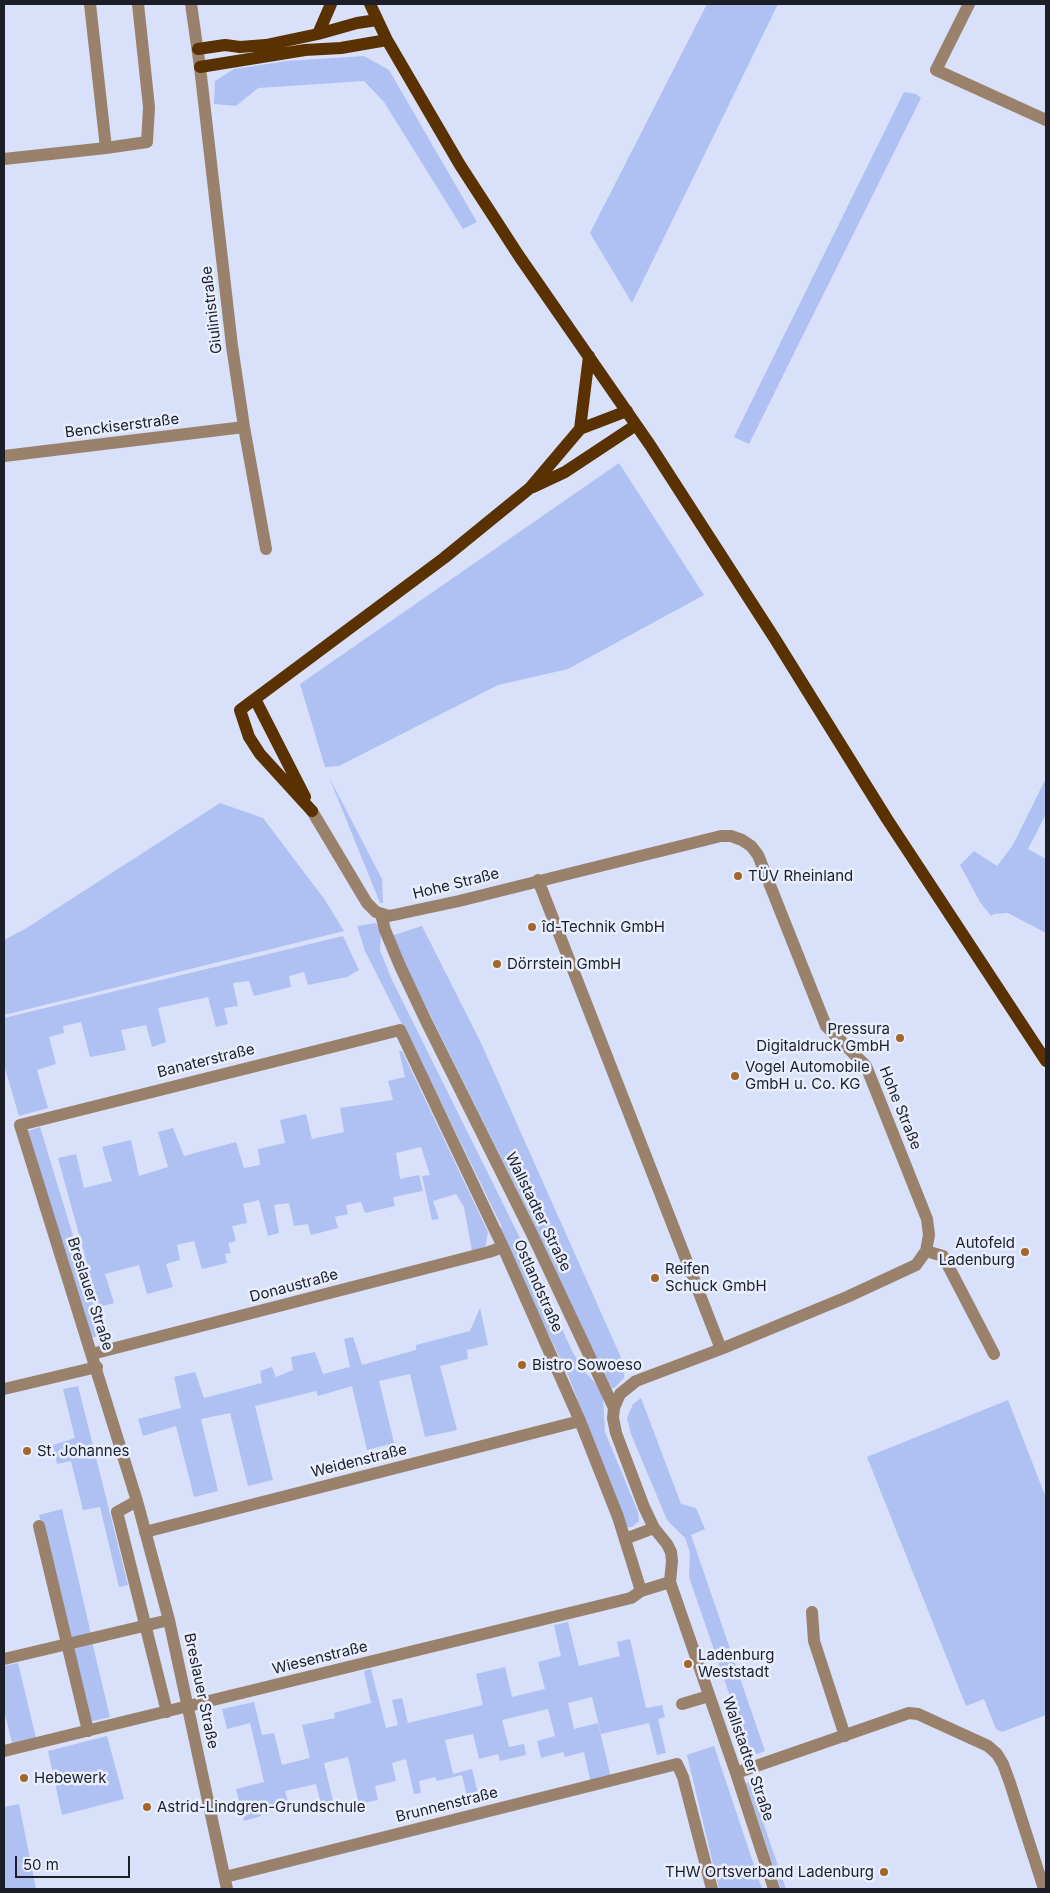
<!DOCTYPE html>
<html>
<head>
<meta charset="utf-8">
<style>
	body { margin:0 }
	#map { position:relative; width:1050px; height:1893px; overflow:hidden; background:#d8e0fa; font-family:Inter,sans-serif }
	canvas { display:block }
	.frame { position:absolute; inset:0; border:5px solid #1c1f28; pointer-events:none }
	.scale { position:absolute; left:15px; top:1856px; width:115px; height:22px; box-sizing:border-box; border:2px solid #1c1f28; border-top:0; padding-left:6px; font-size:15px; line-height:18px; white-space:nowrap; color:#1c1f28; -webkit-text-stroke:4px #e9eefe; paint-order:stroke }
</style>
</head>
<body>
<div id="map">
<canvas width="1050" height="1893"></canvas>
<div class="frame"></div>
<div class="scale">50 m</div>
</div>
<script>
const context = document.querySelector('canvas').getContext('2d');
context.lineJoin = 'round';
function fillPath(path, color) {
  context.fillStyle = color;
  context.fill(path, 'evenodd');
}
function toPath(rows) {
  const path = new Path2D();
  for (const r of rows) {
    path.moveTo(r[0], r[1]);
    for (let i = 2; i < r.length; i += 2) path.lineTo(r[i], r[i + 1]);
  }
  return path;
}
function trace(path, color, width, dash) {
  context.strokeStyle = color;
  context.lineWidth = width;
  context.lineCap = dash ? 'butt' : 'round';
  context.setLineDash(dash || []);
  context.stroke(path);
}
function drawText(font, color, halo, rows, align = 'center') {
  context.font = font + ' Inter,sans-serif';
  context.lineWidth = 5;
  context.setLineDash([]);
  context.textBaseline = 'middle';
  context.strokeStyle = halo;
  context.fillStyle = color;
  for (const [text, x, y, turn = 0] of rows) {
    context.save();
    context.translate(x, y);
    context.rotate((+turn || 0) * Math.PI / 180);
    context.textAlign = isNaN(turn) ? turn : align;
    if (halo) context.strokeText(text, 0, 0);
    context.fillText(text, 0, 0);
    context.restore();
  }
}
const green = toPath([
	[707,4,778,4,632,303,590,233],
	[364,56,389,70,477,222,463,229,384,102,364,81,258,88,236,106,214,104,215,81,234,69,287,61],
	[904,92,916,94,921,98,749,444,734,437],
	[619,463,704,595,568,669,498,685,339,766,325,767,300,684],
	[329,777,382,879,383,903,380,903],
	[1046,778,1046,814,1028,849,1046,859,1046,933,1008,913,994,914,991,916,980,902,960,865,974,851,997,866,1013,845],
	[220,803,263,818,325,900,344,931,4,1015,4,940,25,929],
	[376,923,381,932,380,950,392,980,523,1244,573,1353,584,1371,596,1384,603,1397,605,1432,638,1512,639,1521,632,1527,627,1527,568,1375,498,1229,502,1227,439,1098,365,951,357,926],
	[422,926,481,1043,623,1362,624,1378,614,1388,611,1388,533,1222,391,936],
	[343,936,359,970,347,977,308,985,304,972,289,976,291,987,254,996,249,981,233,983,238,1006,224,1008,228,1024,216,1027,208,997,158,1008,166,1042,152,1047,146,1025,121,1030,126,1050,90,1057,81,1022,63,1026,64,1033,49,1037,56,1064,37,1070,48,1108,19,1116,4,1065,4,1018],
	[399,1051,402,1051,488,1232,485,1248,472,1251,464,1207,456,1194,433,1201,439,1219,432,1220,422,1176,430,1175,421,1147,396,1153,400,1179,419,1175,423,1191,393,1197,395,1206,365,1213,361,1202,346,1205,348,1214,335,1217,338,1228,311,1235,308,1224,294,1226,289,1203,274,1205,279,1233,268,1236,259,1200,243,1204,247,1223,232,1226,236,1241,228,1243,231,1253,225,1254,227,1263,202,1269,194,1241,177,1245,180,1260,166,1264,173,1287,147,1294,139,1265,105,1274,114,1303,99,1307,58,1158,76,1154,84,1188,112,1181,102,1147,131,1140,139,1176,168,1167,158,1132,173,1128,184,1156,236,1142,244,1168,260,1165,258,1149,285,1143,280,1120,306,1114,312,1139,344,1132,340,1108,393,1100,388,1081,405,1077],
	[40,1127,103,1335,90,1338,28,1131],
	[480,1308,488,1345,467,1350,468,1359,440,1366,457,1430,425,1437,410,1374,379,1381,394,1443,367,1450,352,1386,318,1396,316,1391,255,1406,273,1480,248,1486,230,1413,201,1419,218,1491,194,1497,176,1426,143,1436,138,1419,181,1408,174,1377,195,1372,204,1398,262,1383,260,1371,272,1367,276,1377,293,1370,291,1357,315,1352,323,1374,350,1367,344,1339,353,1337,362,1365,416,1350,416,1345,470,1331],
	[78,1386,128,1585,119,1587,100,1507,83,1510,71,1461,57,1464,53,1445,75,1438,63,1389],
	[641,1398,681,1504,696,1508,705,1529,691,1535,765,1751,757,1754,747,1746,689,1577,690,1552,685,1538,667,1520,631,1434,627,1418,633,1404],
	[1008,1400,1046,1498,1046,1695,1045,1696,1046,1715,1002,1732,996,1729,984,1699,966,1706,867,1457],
	[62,1509,91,1634,68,1639,39,1515],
	[568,1622,579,1666,620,1656,617,1642,630,1639,646,1708,662,1705,665,1717,658,1719,666,1753,657,1755,649,1723,601,1734,592,1697,568,1703,574,1729,598,1723,611,1778,591,1783,584,1752,565,1757,563,1752,541,1758,537,1741,555,1736,548,1709,502,1720,509,1747,524,1744,526,1755,500,1761,498,1754,479,1759,473,1734,445,1740,453,1774,472,1769,480,1802,469,1804,462,1775,437,1781,435,1777,419,1781,421,1793,414,1794,406,1759,392,1763,396,1781,375,1786,378,1800,359,1804,348,1757,324,1763,333,1801,321,1804,316,1784,285,1791,289,1806,261,1813,261,1816,244,1821,236,1789,264,1782,250,1723,227,1729,222,1709,254,1702,262,1735,274,1733,282,1765,310,1758,302,1725,335,1718,334,1713,371,1703,364,1671,371,1669,386,1728,398,1725,392,1700,402,1698,408,1723,483,1705,476,1674,505,1667,512,1697,545,1689,538,1662,561,1656,554,1625],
	[92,1642,110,1717,89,1722,72,1647],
	[18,1663,36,1738,12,1743,4,1710,4,1666],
	[107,1736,124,1799,62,1815,48,1751],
	[714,1746,762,1889,719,1889,687,1755],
	[749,1781,786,1889,781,1889,746,1784],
	[19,1804,36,1889,4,1889,4,1807]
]);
const minor = toPath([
	[191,4,200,67,232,346,244,427,266,549],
	[969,4,936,70,1046,120],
	[106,148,147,142,149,107,138,4],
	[4,159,106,148,90,4],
	[4,456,244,427],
	[312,811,367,903,376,912,389,916,459,901,721,836,731,836,742,840,751,846,758,855,826,1026,866,1066,927,1219,929,1235,926,1251,916,1265,847,1297,721,1349,636,1381,620,1394,614,1408],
	[538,880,721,1349],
	[381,914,385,930,400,966,426,1021,532,1234,614,1408,613,1418,616,1433,644,1507,654,1528,667,1544,671,1552,672,1561,670,1582,736,1773,774,1889],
	[926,1251,943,1256,994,1354],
	[92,1354,489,1252,503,1247],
	[4,1389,97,1367],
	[137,1501,117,1512,167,1712],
	[39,1526,88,1731],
	[145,1532,580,1421],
	[625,1539,654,1528],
	[812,1612,814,1641,845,1736],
	[4,1659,169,1620],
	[682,1704,709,1696],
	[4,1751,631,1598,641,1591,670,1582],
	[736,1773,909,1713,918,1714,988,1746,997,1754,1003,1764,1010,1783,1044,1889],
	[225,1877,677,1764,683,1777,712,1889],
	[227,1889,169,1620,137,1501,20,1125,400,1030,503,1247,580,1421,618,1517,641,1591]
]);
const major = toPath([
	[370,4,387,40,460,165,519,256,650,445,775,639,887,819,1046,1061],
	[318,34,331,4],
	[198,49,225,45,240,47,266,45,318,34,357,23,377,20],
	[200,67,305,50,341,48,387,40],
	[580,429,589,356],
	[533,487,565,472,636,425],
	[255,699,305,797],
	[312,811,260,754,249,737,240,710,444,558,530,488,580,429,627,411]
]);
const markers = [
	[738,876,5,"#a26629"],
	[532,927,5,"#a26629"],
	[497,964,5,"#a26629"],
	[900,1038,5,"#a26629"],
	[735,1076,5,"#a26629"],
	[1025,1252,5,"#a26629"],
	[655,1278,5,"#a26629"],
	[522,1365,5,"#a26629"],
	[27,1451,5,"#a26629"],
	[688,1664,5,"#a26629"],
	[24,1778,5,"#a26629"],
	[147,1807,5,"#a26629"],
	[884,1872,5,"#a26629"]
];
const streetNames = [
	["Giulinistraße",212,310,-97],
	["Benckiserstraße",122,426,-7],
	["Hohe Straße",456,884,-14],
	["Banaterstraße",206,1061,-14],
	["Hohe Straße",900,1108,68],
	["Wallstadter Straße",538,1212,64],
	["Donaustraße",294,1286,-15],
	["Ostlandstraße",538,1286,66],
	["Breslauer Straße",90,1294,72],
	["Weidenstraße",359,1461,-14],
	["Wiesenstraße",320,1658,-14],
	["Breslauer Straße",201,1691,78],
	["Wallstadter Straße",748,1759,71],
	["Brunnenstraße",447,1805,-14]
];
const poiNames = [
	["TÜV Rheinland",748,876],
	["îd-Technik GmbH",542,927],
	["Dörrstein GmbH",507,964],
	["Pressura",890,1029,"right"],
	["Digitaldruck GmbH",890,1046,"right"],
	["Vogel Automobile",745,1067],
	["GmbH u. Co. KG",745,1084],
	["Autofeld",1015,1243,"right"],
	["Ladenburg",1015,1260,"right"],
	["Reifen",665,1269],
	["Schuck GmbH",665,1286],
	["Bistro Sowoeso",532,1365],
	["St. Johannes",37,1451],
	["Ladenburg",698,1655],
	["Weststadt",698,1672],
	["Hebewerk",34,1778],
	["Astrid-Lindgren-Grundschule",157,1807],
	["THW Ortsverband Ladenburg",874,1872,"right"]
];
fillPath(green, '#afc0f2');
trace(minor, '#99816c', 12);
trace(major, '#5a3202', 12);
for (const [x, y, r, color] of markers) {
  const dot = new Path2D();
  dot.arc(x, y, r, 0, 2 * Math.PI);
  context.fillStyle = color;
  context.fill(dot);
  trace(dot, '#e9eefe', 2);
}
drawText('15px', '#1c1f28', '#e9eefe', streetNames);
drawText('15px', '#1c1f28', '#e9eefe', poiNames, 'left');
</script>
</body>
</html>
